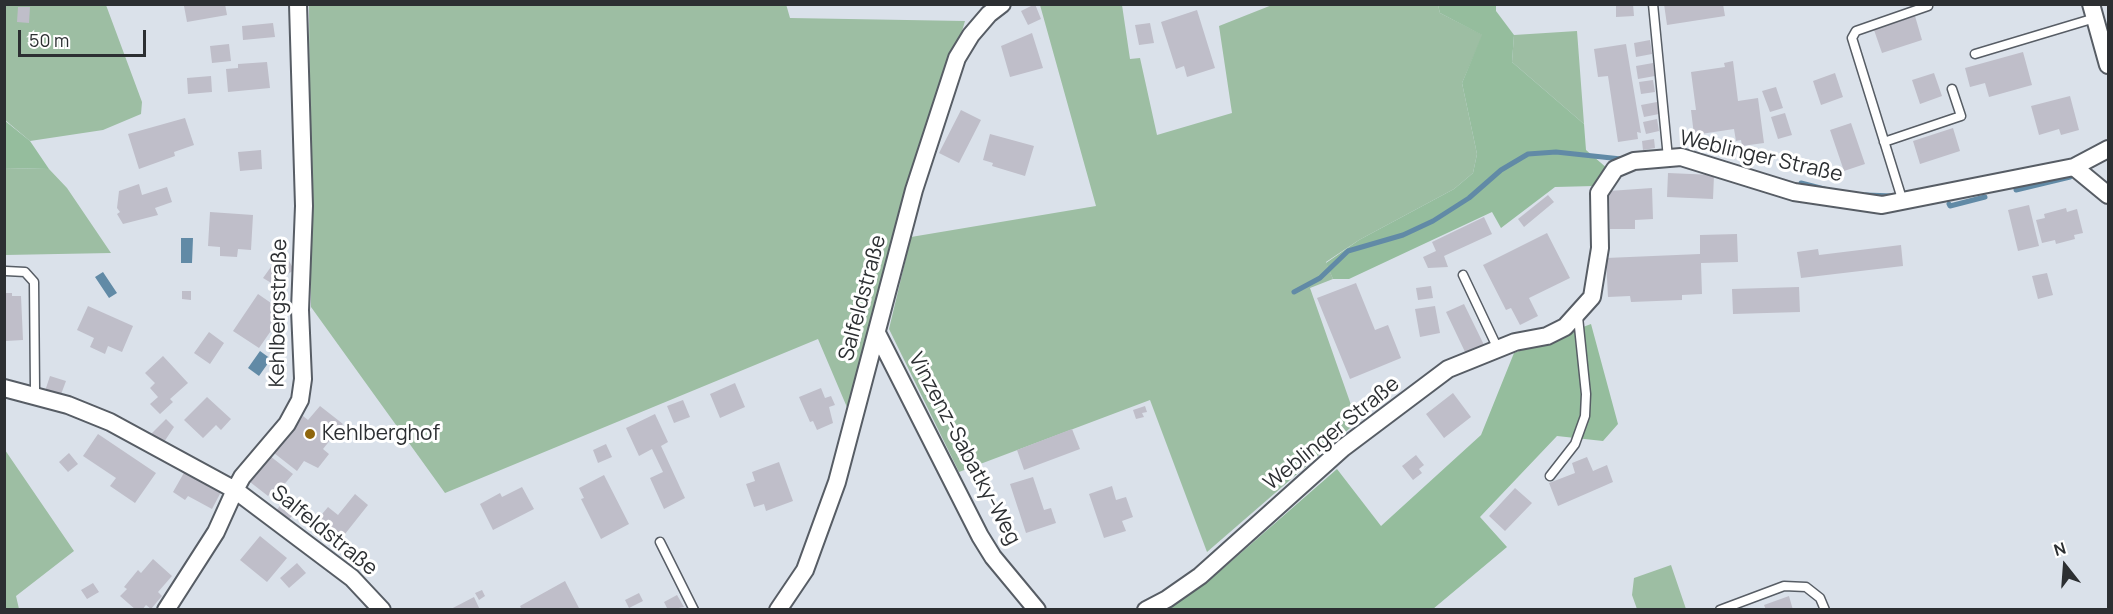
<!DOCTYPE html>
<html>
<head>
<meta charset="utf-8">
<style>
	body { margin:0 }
	#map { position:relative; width:2113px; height:614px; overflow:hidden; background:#dae1ea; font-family:Manrope,sans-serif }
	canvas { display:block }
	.frame { position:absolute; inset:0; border:6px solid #2c2f32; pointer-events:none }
	.north { position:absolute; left:2035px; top:536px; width:60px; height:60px; -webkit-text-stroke:4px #fff; paint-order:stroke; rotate:343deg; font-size:16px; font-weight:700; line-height:24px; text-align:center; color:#2c2f32 }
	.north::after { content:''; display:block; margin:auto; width:21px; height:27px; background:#2c2f32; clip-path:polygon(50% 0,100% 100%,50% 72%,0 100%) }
	.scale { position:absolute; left:18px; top:30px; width:128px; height:27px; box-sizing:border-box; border:3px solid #2c2f32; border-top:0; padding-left:8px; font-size:18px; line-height:21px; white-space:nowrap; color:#2c2f32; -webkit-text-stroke:4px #fff; paint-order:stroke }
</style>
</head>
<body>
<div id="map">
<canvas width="2113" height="614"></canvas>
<div class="frame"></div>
<div class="north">N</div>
<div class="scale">50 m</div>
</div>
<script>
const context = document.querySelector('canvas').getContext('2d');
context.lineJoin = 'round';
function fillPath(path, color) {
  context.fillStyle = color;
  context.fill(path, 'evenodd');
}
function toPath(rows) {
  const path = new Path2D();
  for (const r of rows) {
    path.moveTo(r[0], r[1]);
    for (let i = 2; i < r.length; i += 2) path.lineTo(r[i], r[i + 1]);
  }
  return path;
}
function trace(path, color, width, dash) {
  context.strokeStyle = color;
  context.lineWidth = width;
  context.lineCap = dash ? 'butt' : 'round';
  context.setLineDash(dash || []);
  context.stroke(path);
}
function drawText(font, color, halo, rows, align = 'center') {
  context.font = font + ' Manrope,sans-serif';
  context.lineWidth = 6;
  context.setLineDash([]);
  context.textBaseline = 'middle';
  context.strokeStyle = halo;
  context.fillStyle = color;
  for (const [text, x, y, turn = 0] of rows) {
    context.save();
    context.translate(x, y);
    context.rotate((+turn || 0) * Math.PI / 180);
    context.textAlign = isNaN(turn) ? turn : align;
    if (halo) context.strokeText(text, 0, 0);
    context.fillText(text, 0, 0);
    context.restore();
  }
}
const green = toPath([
	[786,4,790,18,965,21,849,412,818,339,445,493,311,307,309,5],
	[4,5,106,5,142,102,141,114,103,130,30,141,5,120],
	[1040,5,1122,5,1130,59,1140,58,1157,135,1232,113,1219,26,1272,5,1438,5,1440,13,1483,35,1462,83,1477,154,1473,173,1454,189,1359,240,1326,262,1333,279,1310,288,1357,422,1207,552,1150,400,959,472,889,329,911,237,1096,206],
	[1577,31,1584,124,1512,62,1514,35],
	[5,168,49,169,67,188,111,253,5,255],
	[5,450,74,551,16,596,19,609,5,609],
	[1671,565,1686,609,1637,609,1632,595,1634,578]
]);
const forest = toPath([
	[1438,5,1496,5,1496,11,1514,35,1512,62,1584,124,1586,150,1608,169,1594,186,1555,187,1501,228,1492,212,1349,279,1333,279,1326,263,1359,240,1454,189,1473,173,1477,154,1462,83,1482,35,1440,13],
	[4,120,30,141,49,169,5,168],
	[1591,324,1618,424,1603,441,1557,436,1480,517,1507,547,1433,609,1166,610,1219,572,1337,469,1381,526,1481,435,1514,353]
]);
const water = toPath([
	[181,238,193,238,192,263,181,263],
	[103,272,117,293,109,298,95,277],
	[260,351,271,359,259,376,248,368]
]);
const stream = toPath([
	[1801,183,1828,190],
	[2016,190,2070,177],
	[1866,195,1893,196],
	[1949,204,1950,206,1985,197],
	[1294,292,1320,278,1348,251,1403,235,1433,221,1469,198,1501,170,1528,154,1556,152,1621,159]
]);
const building = toPath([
	[225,4,227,15,187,22,184,6],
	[1035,4,1041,19,1028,25,1021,11],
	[1616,4,1633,4,1634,16,1616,17],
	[1664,4,1723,4,1725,16,1667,25],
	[18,7,30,7,29,23,17,22],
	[1197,10,1215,68,1187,77,1184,66,1176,69,1161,22],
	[1915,16,1922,40,1882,53,1874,30],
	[273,23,275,37,243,40,242,26],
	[1150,23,1154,43,1139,45,1135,25],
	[1032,33,1043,68,1010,77,1001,46],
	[1650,40,1652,54,1636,57,1634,43],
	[229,44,231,61,212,63,210,46],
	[1626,44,1641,133,1637,132,1638,139,1618,142,1608,76,1598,77,1594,49],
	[2023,52,2032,85,1989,97,1985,83,1970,87,1965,68],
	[1733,61,1738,101,1758,98,1764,143,1742,146,1741,140,1736,141,1734,129,1694,135,1691,110,1696,110,1691,72,1725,67,1724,63],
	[267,62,270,88,228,92,226,69,238,68,238,64],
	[1653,63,1655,76,1638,79,1636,66],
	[1835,73,1843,97,1821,105,1813,81],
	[1934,73,1942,96,1920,104,1912,80],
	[211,76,212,92,188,94,187,78],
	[1653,80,1655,92,1641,94,1639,82],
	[1776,87,1783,108,1770,112,1762,91],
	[2070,96,2079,130,2061,135,2059,129,2039,135,2031,106],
	[1657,102,1659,114,1644,117,1641,105],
	[961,110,981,120,959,163,939,153],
	[1785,113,1792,135,1778,139,1771,117],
	[185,118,194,145,174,152,175,156,139,169,128,134],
	[1657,119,1659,131,1646,134,1643,122],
	[1851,123,1865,164,1844,171,1830,130],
	[1953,128,1960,151,1920,164,1913,141],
	[990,134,1034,146,1025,176,992,166,993,163,983,160],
	[1654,139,1655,148,1643,150,1642,141],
	[261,150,262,169,240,171,238,152],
	[1799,158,1802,166,1791,170,1788,162],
	[1668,173,1714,175,1713,199,1667,197],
	[139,184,142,195,167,187,172,202,155,208,158,215,123,224,117,214,120,212,117,208,119,191],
	[1652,188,1653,219,1635,220,1635,229,1610,229,1609,191],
	[1548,195,1554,202,1524,227,1518,219],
	[2029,205,2039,246,2018,251,2008,210],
	[2066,208,2067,212,2077,209,2083,233,2074,235,2075,239,2056,244,2055,240,2042,243,2036,220,2045,218,2044,214],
	[210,212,253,215,251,250,238,249,237,257,220,256,220,247,208,246],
	[1484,217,1492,234,1444,256,1448,267,1428,268,1423,257,1436,251,1432,242],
	[1547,233,1570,278,1529,298,1538,316,1520,325,1511,308,1506,310,1483,265],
	[1737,234,1738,262,1701,263,1702,294,1682,295,1682,300,1631,302,1630,296,1608,297,1606,258,1700,254,1700,235],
	[1901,245,1903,266,1801,278,1797,252,1818,249,1819,255],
	[288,259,294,270,273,284,263,278,273,264],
	[2047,273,2053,295,2038,299,2032,276],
	[1356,283,1375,330,1388,325,1401,358,1350,379,1317,298],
	[1431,286,1433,298,1418,300,1416,288],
	[1799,287,1800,312,1733,314,1732,289],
	[182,291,191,291,191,300,182,299],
	[4,293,12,293,12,296,21,296,23,340,6,341],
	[258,294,284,312,259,348,233,331],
	[1464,304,1484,345,1466,354,1446,312],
	[88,306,133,326,122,352,108,346,105,354,90,347,94,338,77,330],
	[1435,306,1440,333,1420,337,1415,309],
	[209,332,224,343,210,364,194,353],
	[163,356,188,383,170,399,173,402,160,414,150,404,158,397,150,388,155,383,145,373],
	[50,376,66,381,60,397,45,391],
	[735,383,745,407,720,418,710,394],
	[821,388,825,398,831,396,835,405,829,407,833,423,817,430,813,421,810,422,799,397],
	[1453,393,1471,417,1444,438,1426,414],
	[207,397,231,419,221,430,216,425,203,438,184,420],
	[683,400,690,417,674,423,667,406],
	[320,406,343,424,323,449,329,454,318,468,304,461,297,471,274,453,292,426,295,428,303,416,308,420],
	[1145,406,1147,412,1142,413,1144,417,1136,419,1133,410],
	[655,414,668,442,661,446,685,498,664,509,650,478,663,472,652,449,639,456,626,428],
	[166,419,174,427,164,442,151,434],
	[1072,429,1080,449,1024,470,1017,450],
	[98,434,156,473,135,503,110,486,116,478,83,456],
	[606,444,612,457,598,463,593,450],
	[69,453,78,464,68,472,59,462],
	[1416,455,1424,465,1419,469,1422,473,1413,480,1402,466],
	[270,456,293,474,282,487,278,484,268,496,250,482],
	[1587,457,1593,471,1607,465,1613,482,1558,506,1549,483,1575,473,1572,463],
	[779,462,793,501,766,511,764,504,754,507,746,484,755,481,752,472],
	[185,471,221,492,212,509,188,496,185,500,173,492],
	[604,475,629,524,601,539,581,499,584,498,579,488],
	[1033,477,1044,510,1051,508,1056,523,1026,533,1010,484],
	[1112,486,1116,500,1126,497,1133,517,1122,521,1126,531,1104,538,1089,494],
	[522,487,534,509,493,530,480,504,500,493,502,497],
	[1515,488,1532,503,1505,531,1489,516],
	[355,494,368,505,341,539,317,520,328,507,338,515],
	[282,503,294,513,288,521,276,511],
	[260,536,287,558,267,582,240,560],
	[153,559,172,576,158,592,162,596,151,609,146,605,142,610,136,610,120,596,127,589,124,587,138,570,141,573],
	[297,563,306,573,289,588,280,578],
	[565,581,580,610,522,610,520,606],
	[93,583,99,592,87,599,81,590],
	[482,590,485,596,479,600,475,593],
	[639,593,643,601,629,608,625,600],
	[677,595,684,607,668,610,664,602],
	[1789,596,1793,610,1766,610,1764,605],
	[474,597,480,610,449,610]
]);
const service = toPath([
	[1653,4,1668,158],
	[1975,54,2095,18],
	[1884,142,1961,116,1952,89],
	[1903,202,1852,38,1856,31,1928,6],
	[6,271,25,272,34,282,35,389,33,396],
	[1463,275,1498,349],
	[1550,476,1575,444,1585,416,1586,394,1578,317],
	[660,542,694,610],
	[1720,610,1784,586,1806,587,1820,598,1825,610]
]);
const minor = toPath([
	[2091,4,2108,65],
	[2074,167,2108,195],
	[877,333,980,536,993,557,1037,610],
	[4,388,68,405,110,422,235,490,242,477,287,424,300,400,303,379,300,310,304,206,298,4],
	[166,610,216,532,235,490,352,578,382,610],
	[778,610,805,570,837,482,914,190,957,58,971,35,989,14,1002,4],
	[1146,610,1167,599,1200,576,1343,448,1448,369,1515,342,1547,336,1565,327,1592,297,1600,248,1599,193,1615,169,1634,161,1681,157,1794,192,1882,205,2074,167,2108,149]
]);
const markers = [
	[310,434,6,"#8f660c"]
];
const streetNames = [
	["Weblinger Straße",1761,157,13],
	["Salfeldstraße",863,298,-75],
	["Kehlbergstraße",279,313,-89],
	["Weblinger Straße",1332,434,-39],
	["Vinzenz-Sabatky-Weg",964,449,62],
	["Salfeldstraße",324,531,39]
];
const poiNames = [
	["Kehlberghof",322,434]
];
fillPath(green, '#9dbea3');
fillPath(forest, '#95bd9d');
fillPath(water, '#618aa6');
trace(stream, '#618aa6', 5);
fillPath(building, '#bfbec9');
trace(service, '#575d65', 11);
trace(minor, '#575d65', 20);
trace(service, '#fff', 8);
trace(minor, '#fff', 16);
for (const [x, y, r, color] of markers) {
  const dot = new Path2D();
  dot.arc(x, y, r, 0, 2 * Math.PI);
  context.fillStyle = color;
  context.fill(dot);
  trace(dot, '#fff', 2);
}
drawText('21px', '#2c2f32', '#fff', streetNames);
drawText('21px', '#2c2f32', '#fff', poiNames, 'left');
</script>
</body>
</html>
